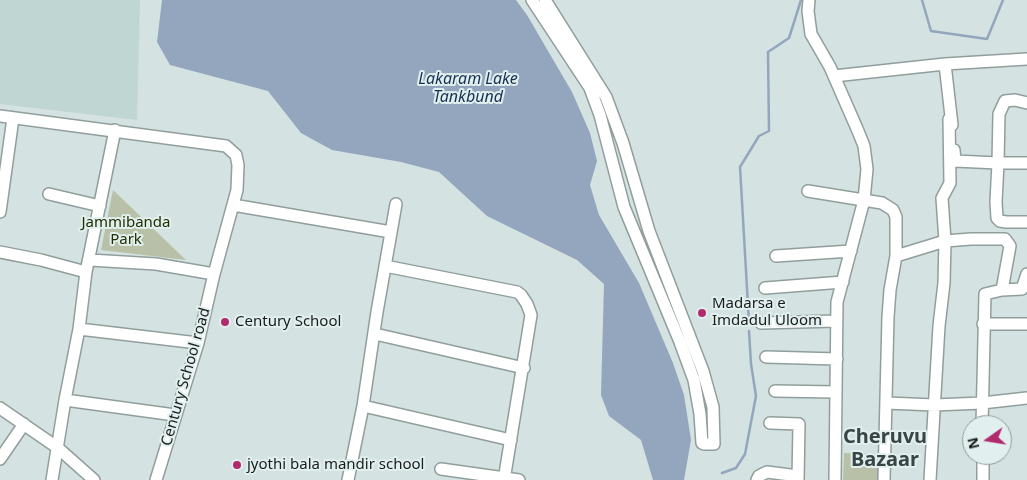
<!DOCTYPE html>
<html>
<head>
<meta charset="utf-8">
<style>
	body { margin:0 }
	#map { position:relative; width:1027px; height:480px; overflow:hidden; background:#d4e2e1; font-family:"Noto Sans",sans-serif }
	canvas { display:block }
	.north { position:absolute; left:962px; top:415px; width:50px; height:50px; box-sizing:border-box; background:#e1f0ee; border:1px solid #919c9a; border-radius:50%; rotate:257deg; font-size:14px; font-weight:700; line-height:20px; text-align:center; color:#181d1c }
	.north::after { content:''; display:block; margin:auto; width:18px; height:22px; background:#b12a6e; clip-path:polygon(50% 0,100% 100%,50% 72%,0 100%) }
</style>
</head>
<body>
<div id="map">
<canvas width="1027" height="480"></canvas>
<div class="north">N</div>
</div>
<script>
const context = document.querySelector('canvas').getContext('2d');
context.lineJoin = 'round';
function fillPath(path, color) {
  context.fillStyle = color;
  context.fill(path, 'evenodd');
}
function toPath(rows) {
  const path = new Path2D();
  for (const r of rows) {
    path.moveTo(r[0], r[1]);
    for (let i = 2; i < r.length; i += 2) path.lineTo(r[i], r[i + 1]);
  }
  return path;
}
function trace(path, color, width, dash) {
  context.strokeStyle = color;
  context.lineWidth = width;
  context.lineCap = dash ? 'butt' : 'round';
  context.setLineDash(dash || []);
  context.stroke(path);
}
function drawText(font, color, halo, rows, align = 'center') {
  context.font = font + ' "Noto Sans",sans-serif';
  context.lineWidth = 4;
  context.setLineDash([]);
  context.textBaseline = 'middle';
  context.strokeStyle = halo;
  context.fillStyle = color;
  for (const [text, x, y, turn = 0] of rows) {
    context.save();
    context.translate(x, y);
    context.rotate((+turn || 0) * Math.PI / 180);
    context.textAlign = isNaN(turn) ? turn : align;
    if (halo) context.strokeText(text, 0, 0);
    context.fillText(text, 0, 0);
    context.restore();
  }
}
const built = toPath([
	[0,0,140,0,137,120,0,104]
]);
const green = toPath([
	[113,190,186,260,101,250],
	[844,453,884,454,883,480,843,480]
]);
const water = toPath([
	[162,0,516,0,527,15,572,92,590,133,597,161,590,185,599,215,639,283,673,363,684,395,691,440,684,480,653,480,641,440,609,416,601,395,604,284,577,260,487,216,439,172,401,162,332,150,301,133,268,91,170,65,157,42]
]);
const stream = toPath([
	[922,0,931,31,987,39,1003,0],
	[749,323,740,167,759,136,769,131,768,52,789,38,801,0],
	[722,473,736,468,745,454,756,396,751,364,749,331]
]);
const minor = toPath([
	[532,0,590,88,600,115,624,207,680,342,694,380,700,414,702,443,704,444,714,444,713,407,703,371,649,231,623,143,606,97,545,0],
	[809,0,808,11,811,34,830,67,858,131,864,146,867,169,864,200,837,302,835,480],
	[945,64,1027,59],
	[834,76,945,64,952,125],
	[1027,103,1015,100,1005,101,999,114,998,163,1027,163],
	[0,116,226,146,236,155,238,165,237,190,214,274,198,343,156,480],
	[954,150,955,161,998,163,996,202,997,218,1000,221,1006,222,1027,222],
	[808,191,882,203,893,210,896,217,896,256,890,290,888,317,884,480],
	[49,194,100,206],
	[233,205,391,232],
	[0,212,13,118],
	[0,252,41,260,86,272],
	[776,256,851,251],
	[896,256,945,241,971,239,1005,239,1010,246,1002,290],
	[90,260,156,264,214,274],
	[385,266,517,292,521,295,527,304,531,315,504,480],
	[765,288,843,282],
	[761,323,836,321],
	[983,324,1027,324],
	[79,329,198,343],
	[375,334,524,368],
	[766,357,837,359],
	[775,391,836,392],
	[65,400,175,415],
	[887,403,934,405,982,403,1027,398],
	[363,406,511,440],
	[0,408,58,448,94,480],
	[770,423,799,424,798,480],
	[982,425,985,294,1002,290,1022,289,1027,274],
	[983,455,983,480],
	[0,459,24,424],
	[441,469,519,480],
	[52,480,65,400,79,329,86,272,115,130],
	[348,480,363,406,377,312,396,204],
	[757,480,759,476,767,472,798,476],
	[930,480,939,326,944,283,945,241,942,198,950,183,949,119]
]);
const markers = [
	[702,313,5,"#b12a6e"],
	[225,322,5,"#b12a6e"],
	[237,465,5,"#b12a6e"]
];
const parkNames = [
	["Jammibanda",126,223],
	["Park",126,240]
];
const poiNames = [
	["Madarsa e",712,304],
	["Imdadul Uloom",712,321],
	["Century School",235,322],
	["jyothi bala mandir school",247,465]
];
const streetNames = [
	["Century School road",186,377,-74]
];
const waterNames = [
	["Lakaram Lake",468,79],
	["Tankbund",468,97]
];
const districtNames = [
	["Cheruvu",885,437],
	["Bazaar",885,460]
];
fillPath(built, '#bfd6d3');
fillPath(green, '#b8c1a8');
fillPath(water, '#94a6bd');
trace(stream, '#94a6bd', 2.5);
trace(minor, '#909e9c', 14);
trace(minor, '#fff', 11);
for (const [x, y, r, color] of markers) {
  const dot = new Path2D();
  dot.arc(x, y, r, 0, 2 * Math.PI);
  context.fillStyle = color;
  context.fill(dot);
  trace(dot, '#e1f0ee', 2);
}
drawText('15px', '#222e00', '#e1f0ee', parkNames);
drawText('15px', '#181d1c', '#e1f0ee', poiNames, 'left');
drawText('15px', '#181d1c', '#e1f0ee', streetNames);
drawText('italic 16px', '#173154', '#e1f0ee', waterNames);
drawText('bold 20px', '#394544', '#e1f0ee', districtNames);
</script>
</body>
</html>
